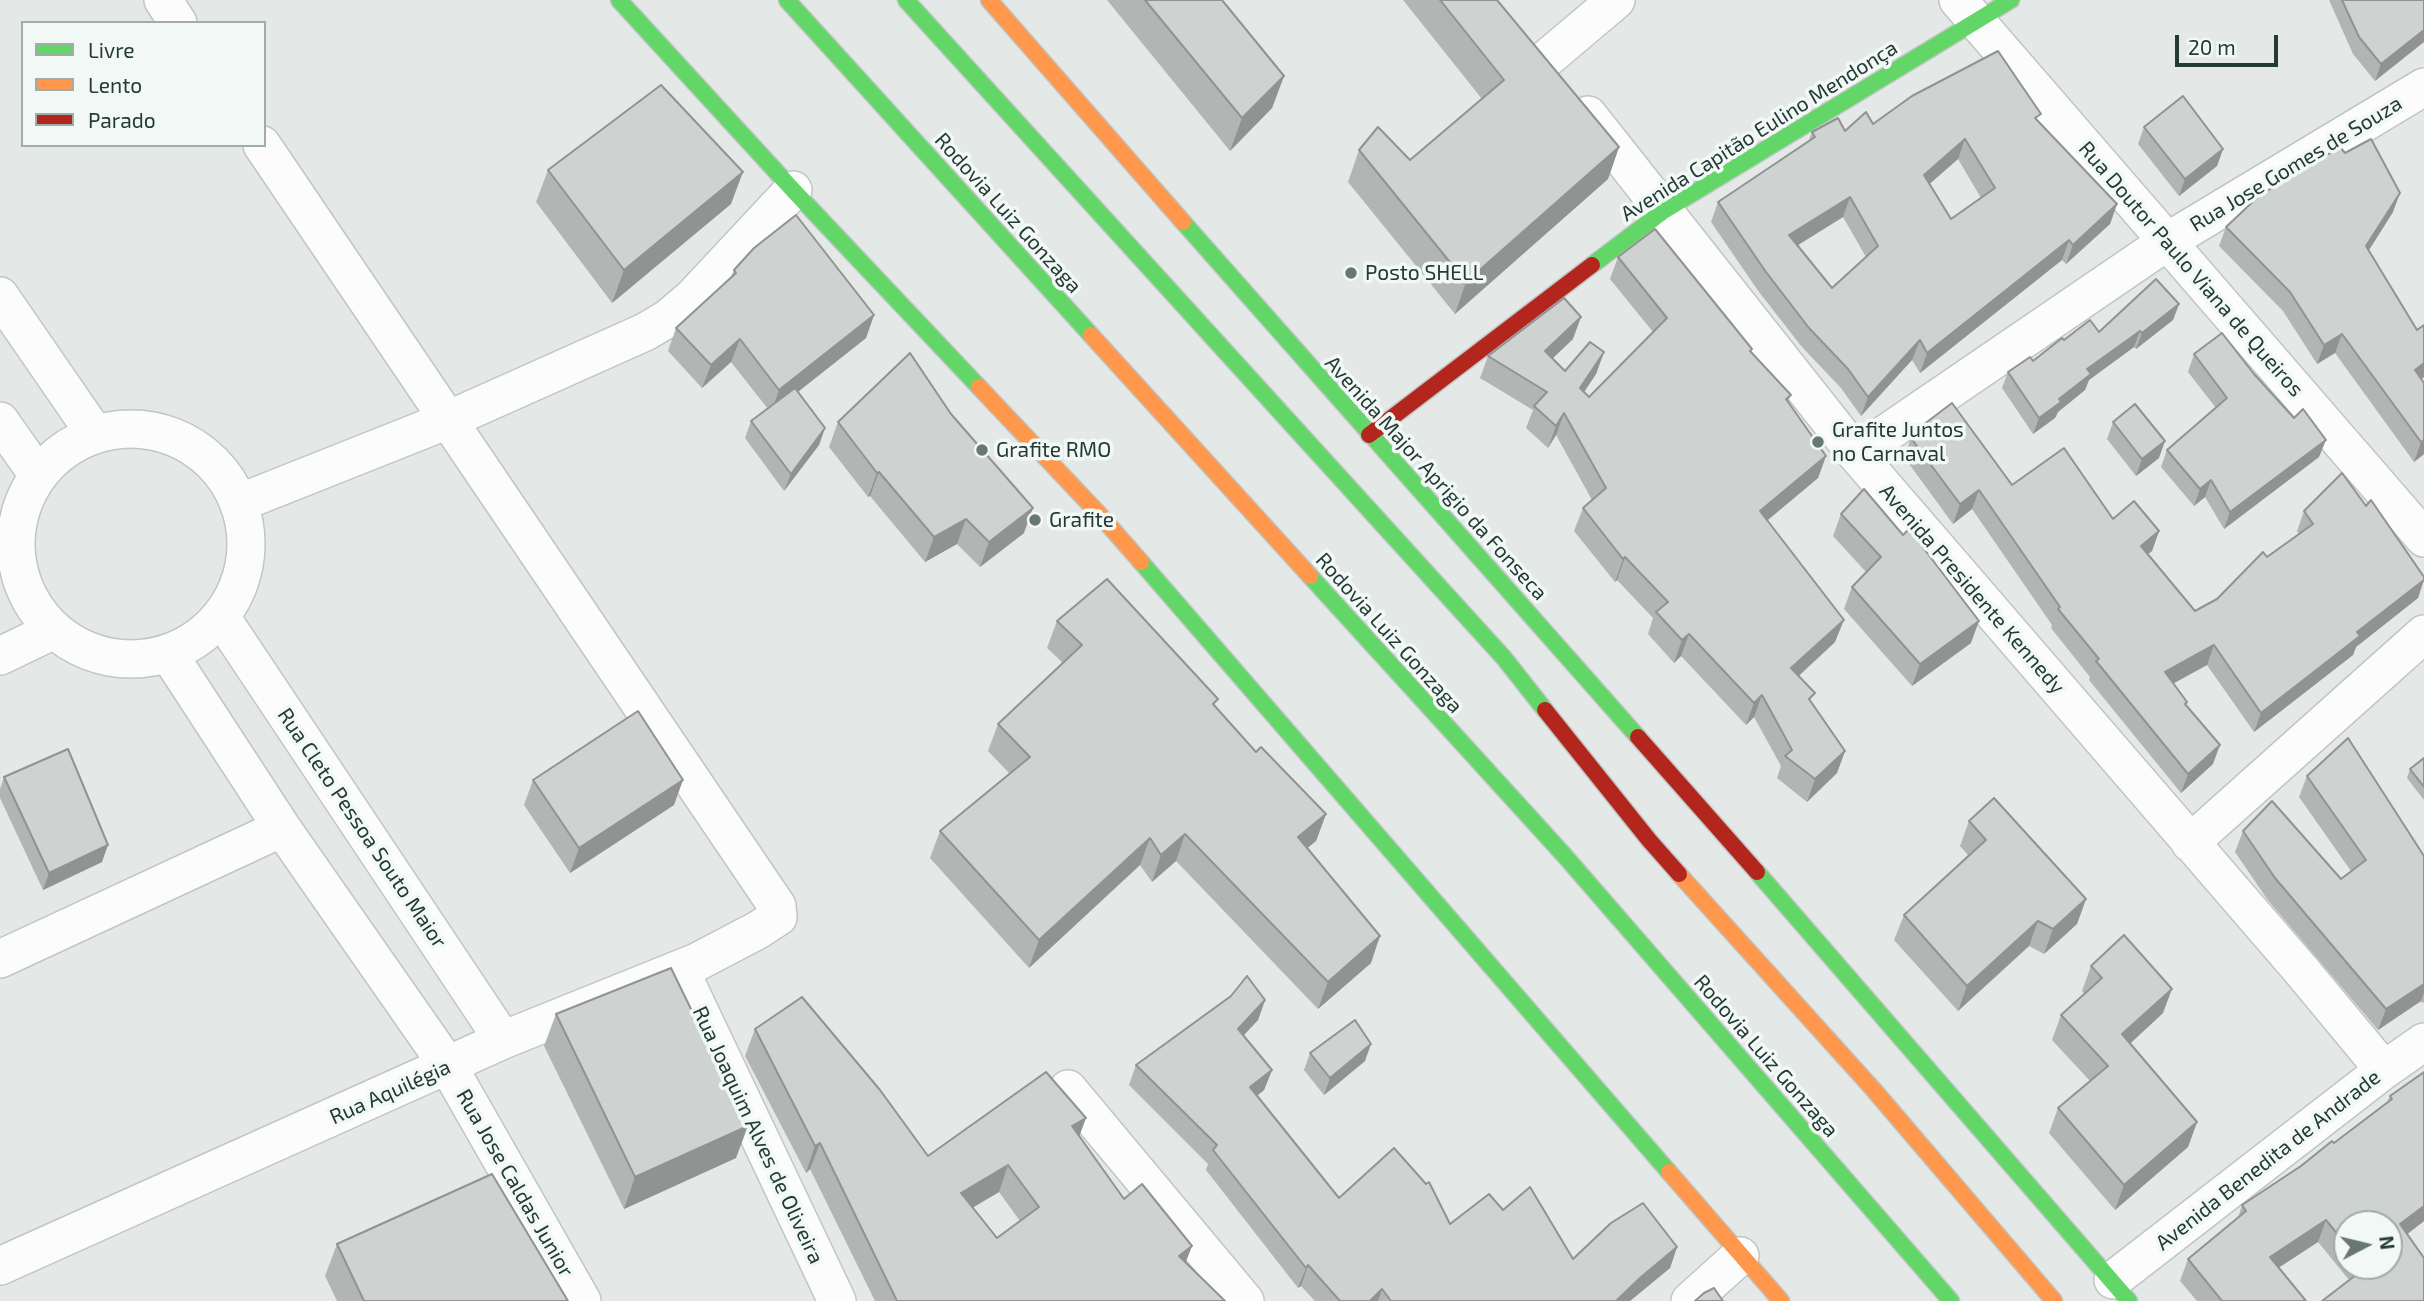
<!DOCTYPE html>
<html>
<head>
<meta charset="utf-8">
<style>
	body { margin:0 }
	#map { position:relative; width:2424px; height:1301px; overflow:hidden; background:#e4e9e7; font-family:"Exo 2",sans-serif }
	canvas { display:block }
	.legend { position:absolute; left:21px; top:21px; width:245px; height:126px; box-sizing:border-box; background:#f2f8f5; border:2px solid #9faca9; margin:0; padding:9px 12px; list-style:none; font-size:21px; color:#233a37 }
	.legend li { display:flex; align-items:center; gap:14px; height:35px }
	.legend b { width:35px; border:2px solid #9faca9 }
	.north { position:absolute; left:2333px; top:1210px; width:70px; height:70px; box-sizing:border-box; background:#f2f8f5; border:2px solid #9faca9; border-radius:50%; rotate:83deg; font-size:19px; font-weight:700; line-height:28px; text-align:center; color:#233a37 }
	.north::after { content:''; display:block; margin:auto; width:24px; height:32px; background:#677775; clip-path:polygon(50% 0,100% 100%,50% 72%,0 100%) }
	.scale { position:absolute; left:2175px; top:35px; width:103px; height:32px; box-sizing:border-box; border:4px solid #233a37; border-top:0; padding-left:9px; font-size:21px; line-height:24px; white-space:nowrap; color:#233a37; -webkit-text-stroke:5px #f2f8f5; paint-order:stroke }
</style>
</head>
<body>
<div id="map">
<canvas width="2424" height="1301"></canvas>
<ul class="legend">
<li><b style="height:9px;background:#63d668"></b>Livre</li>
<li><b style="height:9px;background:#ff974d"></b>Lento</li>
<li><b style="height:9px;background:#b3261e"></b>Parado</li>
</ul>
<div class="north">N</div>
<div class="scale">20 m</div>
</div>
<script>
const context = document.querySelector('canvas').getContext('2d');
context.lineJoin = 'round';
function toPath(rows) {
  const path = new Path2D();
  for (const r of rows) {
    if (r.length === 3) {
      path.moveTo(r[0] + r[2], r[1]);
      path.arc(r[0], r[1], r[2], 0, 2 * Math.PI);
      continue;
    }
    path.moveTo(r[0], r[1]);
    for (let i = 2; i < r.length; i += 2) path.lineTo(r[i], r[i + 1]);
  }
  return path;
}
function trace(path, color, width, dash) {
  context.strokeStyle = color;
  context.lineWidth = width;
  context.lineCap = dash ? 'butt' : 'round';
  context.setLineDash(dash || []);
  context.stroke(path);
}
function fillPath(path, color) {
  context.fillStyle = color;
  context.fill(path, 'evenodd');
}
function drawText(font, color, halo, rows, align = 'center') {
  context.font = font + ' "Exo 2",sans-serif';
  context.lineWidth = 7;
  context.setLineDash([]);
  context.textBaseline = 'middle';
  context.strokeStyle = halo;
  context.fillStyle = color;
  for (const [text, x, y, turn = 0] of rows) {
    context.save();
    context.translate(x, y);
    context.rotate((+turn || 0) * Math.PI / 180);
    context.textAlign = isNaN(turn) ? turn : align;
    if (halo) context.strokeText(text, 0, 0);
    context.fillText(text, 0, 0);
    context.restore();
  }
}
const street = toPath([
	[163,0,178,23],
	[1958,0,2424,538],
	[1545,60,1616,0],
	[1588,115,1856,454,2301,970,2384,1070],
	[0,296,95,434],
	[0,421,38,475],
	[131,544,115],
	[1856,454,2168,241,2424,87],
	[239,503,448,420,645,332,667,319,693,297,793,190],
	[221,617,503,1040],
	[168,653,282,828,448,1066,582,1301],
	[0,656,54,630],
	[2190,843,2424,634],
	[0,959,282,828],
	[680,970,837,1301],
	[1068,1089,1245,1301],
	[0,1266,503,1040,697,962,758,930,778,917,777,906,262,145],
	[2113,1280,2384,1070,2424,1042],
	[1690,1301,1740,1256]
]);
const fast = toPath([
	[619,0,793,190,979,387],
	[787,0,1091,335],
	[906,0,1504,658,1545,710],
	[1183,222,1638,737],
	[1592,265,1662,212,2011,0],
	[1141,562,1669,1172],
	[1310,576,1564,855,1951,1301],
	[1757,872,2129,1301]
]);
const slow = toPath([
	[989,0,1183,222],
	[1091,335,1310,576],
	[979,387,1099,514,1141,562],
	[1679,874,1873,1089,2054,1301],
	[1669,1172,1781,1301]
]);
const jam = toPath([
	[1369,435,1592,265],
	[1545,710,1649,840,1679,874],
	[1638,737,1757,872]
]);
const wall = toPath([
	[1107,0,1222,0,1284,76,1272,108,1230,151],
	[1403,0,1497,0,1619,147,1608,179,1455,314,1348,182,1359,150,1410,160,1482,99],
	[2329,0,2424,0,2375,81,2353,54],
	[2038,121,2117,204,2110,224,2066,264,2062,260,1920,373,1912,360,1861,416,1841,388,1802,347,1759,292,1711,222,1718,202,1809,140,1812,132,1845,131,1873,124],
	[1958,159,1981,198,1951,219,1929,184],
	[1843,217,1866,257,1832,288,1798,245],
	[2144,127,2223,149,2217,166,2179,196,2138,144],
	[2345,153,2393,212,2368,251,2424,377,2421,379,2424,454,2414,462,2335,353,2317,364,2283,311,2219,246,2226,227],
	[548,170,731,204,612,303,536,202],
	[1618,257,1751,353,1791,395,1788,402,1826,456,1818,478,1768,520,1835,642,1799,676,1811,702,1845,751,1837,773,1807,802,1777,778,1781,766,1754,717,1746,725,1681,656,1674,663,1648,634,1653,618,1617,580,1615,582,1574,531,1583,508,1592,500,1556,435,1548,448,1526,428,1533,410,1480,378,1488,356,1573,339,1552,359,1565,371,1604,352,1596,374,1584,392,1589,397,1653,332,1610,279],
	[734,270,874,315,866,338,798,392,825,428,819,445,784,491,745,438,751,421,768,409,731,362,702,388,668,351,676,328,731,277],
	[2179,304,2173,320,2136,349,2134,347,2089,380,2085,390,2058,412,2055,418,2033,434,2002,388,2008,372,2033,361,2064,340,2099,332],
	[2194,354,2254,374,2319,457,2224,529,2205,497,2194,506,2161,467,2167,450,2216,408,2188,372],
	[838,422,1024,533,980,567,957,544,925,562,870,496,868,497,829,447],
	[2113,422,2159,458,2136,476,2107,439],
	[1911,438,2012,485,2113,519,2159,531,2152,551,2148,554,2195,611,2217,599,2267,557,2299,534,2297,531,2304,511,2418,598,2356,647,2353,655,2254,732,2207,665,2173,683,2186,706,2213,764,2181,793,2089,680,2090,677,2051,628,2052,625,1972,509,1953,524,1904,457],
	[1841,514,1903,535,1971,643,1912,686,1844,609,1852,587,1866,572,1833,536],
	[1057,621,1216,707,1256,752,1326,814,1316,841,1307,848,1371,963,1318,1009,1176,861,1152,882,1140,865,1029,968,930,858,940,831,1010,774,988,751,998,724,1063,663,1047,648],
	[2424,758,2424,800,2407,778,2410,769],
	[2307,776,2424,856,2424,1002,2422,1003,2421,1001,2378,1030,2267,899,2235,852,2243,831,2341,879,2351,871,2299,797],
	[4,777,102,862,43,890,0,798,0,789],
	[533,780,674,805,570,873,524,805],
	[1969,821,2086,899,2077,924,2044,954,2029,946,1958,1011,1894,940,1904,915,1968,855,1960,846],
	[2091,966,2163,1013,2130,1044,2197,1122,2188,1147,2115,1210,2049,1133,2058,1108,2090,1081,2052,1040,2061,1015,2085,994,2082,991],
	[1265,1000,1258,1020,1243,1036,1272,1070,1264,1090,1257,1096,1339,1198,1450,1224,1503,1210,1573,1259,1677,1247,1670,1268,1630,1301,1315,1301,1301,1286,1298,1288,1206,1170,1208,1164,1129,1085,1136,1065],
	[556,1014,736,1158,624,1209,544,1046],
	[755,1029,928,1156,1079,1136,1124,1199,1225,1301,875,1301,810,1169,806,1173,745,1056],
	[999,1192,1020,1221,997,1238,973,1207],
	[1310,1053,1365,1061,1324,1095,1304,1070],
	[2424,1072,2424,1221,2407,1234,2424,1258,2349,1280,2318,1242,2279,1267,2306,1301,2197,1301,2180,1281,2188,1259,2238,1218,2242,1205,2334,1143,2387,1102,2390,1096],
	[2347,1224,2389,1266,2347,1266],
	[337,1244,568,1301,337,1301,325,1276]
]);
const shadedWall = toPath([
	[2424,30,2424,42,2375,81,2381,64],
	[1284,76,1272,108,1230,151,1242,118],
	[1965,139,1958,159,1917,195,1924,175],
	[1619,147,1608,179,1455,314,1466,282],
	[2223,149,2217,166,2179,196,2185,179],
	[743,172,731,204,612,303,624,270],
	[2400,193,2393,212,2359,266,2366,246],
	[1850,197,1843,217,1782,255,1789,235],
	[2117,204,2110,224,2066,264,2073,245],
	[2069,240,2062,260,1920,373,1927,353],
	[2179,304,2173,320,2136,349,2142,333],
	[874,315,866,338,771,413,779,390],
	[1581,317,1573,339,1537,373,1545,351],
	[2140,331,2134,347,2089,380,2085,390,2058,412,2055,418,2033,434,2039,418,2087,369],
	[2342,334,2335,353,2317,364,2324,345],
	[740,339,731,362,702,388,711,365],
	[1920,340,1912,360,1861,416,1868,397],
	[1604,352,1596,374,1572,410,1580,388],
	[2424,363,2424,377,2408,389,2415,370],
	[1564,413,1556,435,1548,448,1556,426],
	[825,428,819,445,784,491,791,474],
	[2326,440,2319,457,2224,529,2230,512],
	[2424,440,2424,454,2414,462,2421,442],
	[2165,441,2159,458,2136,476,2142,459],
	[1826,456,1818,478,1752,533,1760,511],
	[879,472,870,496,868,497,877,473],
	[2211,480,2205,497,2194,506,2200,489],
	[1979,490,1972,509,1953,524,1960,504],
	[1033,508,1024,533,980,567,989,542],
	[966,519,957,544,925,562,934,537],
	[2159,531,2152,551,2134,565,2141,546],
	[1625,557,1617,580,1615,582,1623,559],
	[2424,580,2418,598,2356,647,2353,655,2254,732,2261,713,2357,632],
	[1844,620,1835,642,1783,690,1791,668],
	[1979,621,1971,643,1912,686,1920,664],
	[1689,634,1681,656,1674,663,1682,640],
	[2214,645,2207,665,2158,692,2165,672],
	[1762,695,1754,717,1746,725,1754,703],
	[2220,745,2213,764,2181,793,2188,774],
	[1845,751,1837,773,1807,802,1815,779],
	[683,780,674,805,570,873,579,848],
	[1326,814,1316,841,1288,864,1298,837],
	[1185,834,1176,861,1152,882,1161,855],
	[1150,838,1140,865,1029,968,1039,940],
	[108,845,102,862,43,890,49,873],
	[2086,899,2077,924,2044,954,2053,929],
	[2038,921,2029,946,1958,1011,1967,986],
	[1380,936,1371,963,1318,1009,1328,982],
	[2424,984,2424,993,2421,1001,2378,1030,2386,1009],
	[2172,989,2163,1013,2113,1059,2122,1034],
	[1265,1000,1258,1020,1230,1050,1238,1029],
	[1371,1044,1365,1061,1324,1095,1330,1078],
	[1272,1070,1264,1090,1243,1107,1250,1087],
	[1086,1118,1076,1145,1072,1126],
	[2197,1122,2188,1147,2115,1210,2124,1185],
	[748,1126,736,1158,624,1209,635,1177],
	[820,1143,810,1169,806,1173,815,1146],
	[1008,1165,999,1192,952,1220,961,1193],
	[2424,1206,2424,1221,2392,1246,2400,1224],
	[2326,1220,2318,1242,2263,1278,2270,1257],
	[1192,1246,1182,1272,1179,1256],
	[1677,1247,1670,1268,1630,1301,1616,1301,1641,1277],
	[1308,1265,1301,1286,1298,1288,1306,1268],
	[1382,1289,1378,1301,1370,1301]
]);
const building = toPath([
	[1145,0,1222,0,1284,76,1242,118,1145,0],
	[1440,0,1497,0,1619,147,1466,282,1359,150,1378,127,1410,160,1504,80,1440,0],
	[2342,0,2424,0,2424,30,2381,64,2359,37,2342,0],
	[1998,51,2041,114,2035,118,2117,204,2073,245,2069,240,1927,353,1920,340,1868,397,1848,369,1809,328,1766,272,1718,202,1815,137,1812,132,1838,118,1845,131,1866,112,1873,124,1912,96,1998,51],
	[1965,139,1995,188,1951,219,1924,175,1965,139],
	[1850,197,1878,246,1832,288,1789,235,1850,197],
	[661,85,743,172,624,270,548,170,661,85],
	[2183,96,2223,149,2185,179,2144,127,2183,96],
	[2371,139,2400,193,2366,246,2417,330,2424,325,2424,363,2415,370,2424,383,2424,440,2421,442,2342,334,2324,345,2290,292,2226,227,2260,195,2340,147,2345,153,2371,139],
	[796,215,874,315,779,390,740,339,711,365,676,328,736,273,734,270,754,248,796,215],
	[1655,229,1752,349,1750,351,1791,395,1786,399,1826,456,1760,511,1844,620,1791,668,1815,693,1809,699,1845,751,1815,779,1785,756,1792,750,1762,695,1754,703,1689,634,1682,640,1656,612,1668,602,1625,557,1623,559,1583,508,1606,488,1564,413,1556,426,1534,406,1547,392,1488,356,1564,298,1581,317,1545,351,1565,371,1590,342,1604,352,1580,388,1589,397,1667,318,1618,257,1655,229],
	[2156,279,2179,304,2142,333,2140,331,2087,369,2091,374,2059,399,2061,402,2039,418,2008,372,2030,357,2033,361,2062,338,2064,340,2090,320,2099,332,2156,279],
	[2222,333,2254,374,2294,418,2303,409,2326,440,2230,512,2211,480,2200,489,2167,450,2227,398,2194,354,2222,333],
	[910,353,951,414,1033,508,989,542,966,519,934,537,879,472,877,473,838,422,910,353],
	[795,388,825,428,791,474,751,421,795,388],
	[1952,403,2012,485,2064,448,2113,519,2134,501,2159,531,2141,546,2195,611,2217,599,2263,552,2267,557,2313,524,2304,511,2342,473,2366,506,2371,500,2424,577,2424,580,2357,632,2360,636,2261,713,2214,645,2165,672,2187,702,2185,704,2220,745,2188,774,2096,661,2099,659,2058,609,2060,607,1979,490,1960,504,1911,438,1923,425,1952,403],
	[2135,404,2165,441,2142,459,2113,422,2135,404],
	[1864,489,1903,535,1909,529,1979,621,1920,664,1852,587,1881,557,1841,514,1864,489],
	[1107,579,1218,699,1213,704,1256,752,1261,747,1326,814,1298,837,1380,936,1328,982,1185,834,1161,855,1150,838,1039,940,940,831,1030,757,998,724,1082,645,1057,621,1107,579],
	[638,711,683,780,579,848,533,780,638,711],
	[2348,738,2424,856,2424,984,2386,1009,2275,878,2243,831,2272,801,2341,879,2366,860,2307,776,2348,738],
	[68,749,108,845,49,873,4,777,68,749],
	[2424,758,2424,787,2410,769,2424,758],
	[1994,798,2086,899,2053,929,2038,921,1967,986,1904,915,1986,840,1969,821,1994,798],
	[2124,935,2172,989,2122,1034,2197,1122,2124,1185,2058,1108,2108,1066,2061,1015,2102,978,2091,966,2124,935],
	[671,968,748,1126,635,1177,556,1014,671,968],
	[1247,976,1265,1000,1238,1029,1272,1070,1250,1087,1339,1198,1394,1148,1426,1184,1429,1182,1450,1224,1489,1194,1503,1210,1530,1187,1573,1259,1611,1223,1643,1203,1677,1247,1641,1277,1616,1301,1391,1301,1382,1289,1370,1301,1340,1301,1308,1265,1306,1268,1213,1150,1217,1145,1136,1065,1231,996,1247,976],
	[802,997,880,1090,928,1156,1046,1072,1086,1118,1072,1126,1124,1199,1142,1184,1192,1246,1179,1256,1225,1301,897,1301,820,1143,815,1146,755,1029,802,997],
	[1008,1165,1039,1207,997,1238,961,1193,1008,1165],
	[1355,1020,1371,1044,1330,1078,1310,1053,1355,1020],
	[2424,1072,2424,1206,2400,1224,2424,1258,2424,1301,2322,1301,2365,1268,2363,1266,2389,1266,2389,1224,2347,1224,2347,1246,2326,1220,2270,1257,2306,1301,2222,1301,2188,1259,2246,1211,2242,1205,2301,1166,2332,1141,2334,1143,2392,1099,2390,1096,2424,1072],
	[492,1174,568,1301,364,1301,337,1244,492,1174],
	[1714,1288,1723,1301,1695,1301,1704,1293,1714,1288]
]);
const markers = [
	[1351,273,7,"#677775"],
	[1818,442,7,"#677775"],
	[982,450,7,"#677775"],
	[1035,520,7,"#677775"]
];
const streetNames = [
	["Avenida Capitão Eulino Mendonça",1759,131,-32],
	["Rua Jose Gomes de Souza",2296,164,-31],
	["Rodovia Luiz Gonzaga",1008,213,48],
	["Rua Doutor Paulo Viana de Queiros",2191,269,49],
	["Avenida Major Aprigio da Fonseca",1436,478,48],
	["Avenida Presidente Kennedy",1972,589,49],
	["Rodovia Luiz Gonzaga",1389,633,48],
	["Rua Cleto Pessoa Souto Maior",362,828,56],
	["Rodovia Luiz Gonzaga",1766,1056,49],
	["Rua Aquilégia",390,1092,-24],
	["Rua Joaquim Alves de Oliveira",758,1135,65],
	["Avenida Benedita de Andrade",2268,1160,-38],
	["Rua Jose Caldas Junior",515,1183,60]
];
const poiNames = [
	["Posto SHELL",1365,273],
	["Grafite Juntos",1832,430],
	["no Carnaval",1832,454],
	["Grafite RMO",996,450],
	["Grafite",1049,520]
];
trace(street, '#c1c6c4', 40);
trace(fast, '#c0c6c4', 19);
trace(slow, '#c0c6c4', 19);
trace(jam, '#c0c6c4', 19);
trace(street, '#fbfcfb', 37);
trace(fast, '#63d668', 16);
trace(slow, '#ff974d', 16);
trace(jam, '#b3261e', 16);
fillPath(wall, '#b1b5b4');
fillPath(shadedWall, '#909392');
fillPath(building, '#ced2d1');
trace(building, '#909392', 2);
for (const [x, y, r, color] of markers) {
  const dot = new Path2D();
  dot.arc(x, y, r, 0, 2 * Math.PI);
  context.fillStyle = color;
  context.fill(dot);
  trace(dot, '#f2f8f5', 2.5);
}
drawText('21px', '#233a37', '#f2f8f5', streetNames);
drawText('21px', '#233a37', '#f2f8f5', poiNames, 'left');
</script>
</body>
</html>
